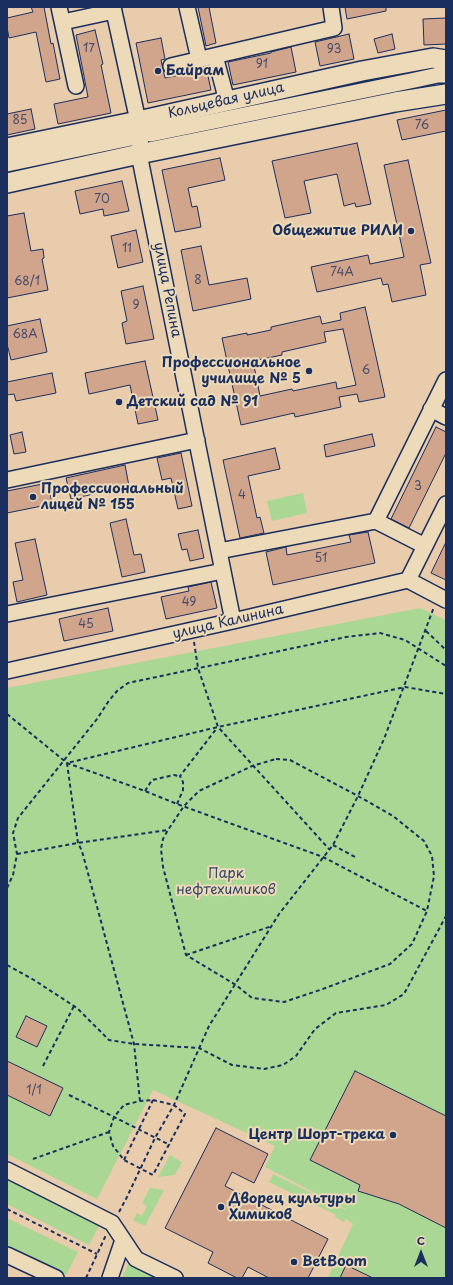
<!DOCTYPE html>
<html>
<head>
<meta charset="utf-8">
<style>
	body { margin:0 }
	#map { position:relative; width:453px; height:1285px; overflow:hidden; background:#e8ccac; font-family:"Playpen Sans",sans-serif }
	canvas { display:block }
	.frame { position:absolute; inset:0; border:8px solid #1b2f5e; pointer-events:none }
	.north { position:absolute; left:401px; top:1233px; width:40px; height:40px; -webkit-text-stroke:3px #eddab8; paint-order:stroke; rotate:0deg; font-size:11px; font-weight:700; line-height:16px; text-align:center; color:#1b2f5e }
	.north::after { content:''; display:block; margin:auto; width:14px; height:18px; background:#1b2f5e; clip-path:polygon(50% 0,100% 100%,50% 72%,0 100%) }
</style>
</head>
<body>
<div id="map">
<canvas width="453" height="1285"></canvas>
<div class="frame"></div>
<div class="north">С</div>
</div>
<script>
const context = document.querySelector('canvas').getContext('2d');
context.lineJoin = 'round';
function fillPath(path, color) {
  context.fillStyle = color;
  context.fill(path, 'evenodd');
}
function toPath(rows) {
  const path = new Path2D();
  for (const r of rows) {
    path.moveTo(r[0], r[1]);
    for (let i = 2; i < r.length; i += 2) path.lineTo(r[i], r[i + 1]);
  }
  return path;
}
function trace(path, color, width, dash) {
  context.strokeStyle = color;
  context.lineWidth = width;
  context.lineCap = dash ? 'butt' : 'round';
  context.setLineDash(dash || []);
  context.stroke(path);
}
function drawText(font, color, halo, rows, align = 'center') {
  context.font = font + ' "Playpen Sans",sans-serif';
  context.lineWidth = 4;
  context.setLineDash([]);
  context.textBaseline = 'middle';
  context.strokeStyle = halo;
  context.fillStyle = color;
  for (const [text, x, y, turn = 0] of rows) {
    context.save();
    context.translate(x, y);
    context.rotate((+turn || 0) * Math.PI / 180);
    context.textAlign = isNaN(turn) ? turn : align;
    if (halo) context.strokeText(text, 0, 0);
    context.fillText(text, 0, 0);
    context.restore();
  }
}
const green = toPath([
	[303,493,307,513,272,521,267,501],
	[420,608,446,620,446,1278,328,1278,353,1224,346,1219,344,1222,335,1217,336,1215,269,1182,273,1174,346,1210,346,1209,265,1167,275,1146,153,1090,97,1199,7,1154,7,688],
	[170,1155,182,1162,175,1175,158,1177],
	[7,1177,100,1224,89,1245,7,1204],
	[150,1188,164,1190,145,1226,133,1220,137,1213,142,1216,147,1206,142,1203],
	[7,1218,78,1252,66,1275,7,1246],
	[130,1260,166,1278,122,1278]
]);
const building = toPath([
	[31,7,44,7,51,44,53,43,60,79,46,82,36,32,9,38,7,27,7,18,33,12,31,7],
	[198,7,209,7,216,43,206,46,198,7],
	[345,7,386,7,386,11,347,19,345,7],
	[446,18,446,44,424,45,423,19,446,18],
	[95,30,103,64,101,65,111,113,58,124,54,104,88,97,76,35,95,30],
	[349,34,354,59,320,66,315,42,349,34],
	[392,34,395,49,378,53,374,39,392,34],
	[161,38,165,59,161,60,165,78,185,74,185,72,206,67,211,90,148,103,136,43,161,38],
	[291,47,296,72,233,85,228,62,271,53,271,52,291,47],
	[31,109,35,129,7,135,7,114,31,109],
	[446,110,446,131,402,140,397,120,446,110],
	[357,143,371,204,356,207,355,203,344,206,337,174,304,181,311,213,285,218,272,161,357,143],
	[220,158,225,180,188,188,192,207,197,206,201,227,175,232,162,170,220,158],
	[408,160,431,263,420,265,426,295,392,302,388,284,383,285,381,278,317,292,311,267,368,255,370,264,404,257,384,165,408,160],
	[122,181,129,211,104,216,103,209,80,214,75,191,122,181],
	[24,213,31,251,43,249,44,258,42,259,48,290,7,298,7,216,24,213],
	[136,230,143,262,118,268,111,236,136,230],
	[201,246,209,285,247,278,251,299,193,311,181,250,201,246],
	[143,286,154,339,126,344,122,323,127,321,121,291,143,286],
	[365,307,385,397,359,402,357,394,339,397,341,407,295,417,294,413,241,425,222,338,247,333,247,335,271,330,271,327,320,316,322,324,341,320,340,313,365,307],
	[343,329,356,385,337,389,336,382,293,391,292,389,260,396,253,361,282,355,282,352,326,342,324,332,343,329],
	[40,319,47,352,11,360,7,344,7,326,40,319],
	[145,361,158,420,138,424,130,385,89,394,85,373,145,361],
	[52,373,56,393,16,401,14,394,7,395,7,382,52,373],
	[436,427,446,432,446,453,409,528,391,519,436,427],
	[22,432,26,452,14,454,10,435,22,432],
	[372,434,375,446,326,457,324,445,372,434],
	[275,448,280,469,248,476,257,518,260,517,264,533,240,538,223,460,275,448],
	[181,453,192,506,178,509,171,478,162,480,157,458,181,453],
	[125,465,129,486,71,499,66,478,125,465],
	[48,483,52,504,7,513,7,491,48,483],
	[126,519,134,555,141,554,145,572,122,577,110,523,126,519],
	[198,530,204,558,190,561,187,549,182,550,178,534,198,530],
	[368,532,375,563,273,585,266,552,286,547,287,555,351,542,349,535,368,532],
	[35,539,47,595,17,602,13,582,23,580,15,543,35,539],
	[446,542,446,580,431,573,446,542],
	[211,582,217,608,166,619,161,597,189,591,188,587,211,582],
	[108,608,113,631,64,641,59,619,108,608],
	[26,1016,47,1026,37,1047,16,1037,26,1016],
	[7,1061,63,1088,50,1116,7,1095,7,1061],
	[355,1071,446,1116,446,1228,399,1204,358,1191,360,1185,310,1160,355,1071],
	[216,1128,268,1154,254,1183,232,1172,225,1186,328,1239,308,1278,269,1278,248,1267,242,1278,237,1278,208,1263,213,1252,165,1228,216,1128],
	[346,1265,373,1278,340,1278,346,1265]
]);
const path = toPath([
	[426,631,446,650],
	[194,642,198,668,218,727,329,849],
	[7,714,67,763,145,791,177,804,323,857,427,911],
	[276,759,290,760,358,796,393,816,424,841,432,856,434,876,427,911,412,944,390,964,320,990,284,1002,252,998,236,985,186,955,163,867,161,849,163,839,168,830,184,806,199,791,252,766,276,759],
	[145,791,152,780,174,775,179,776],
	[177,804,183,790,183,782,180,776,217,728],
	[333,845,355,857],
	[17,854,78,843,168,830],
	[7,888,13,875,17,854,13,833,18,818,97,719,108,702,117,691,128,683,346,637,380,633,405,640,446,666],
	[186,955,272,926],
	[7,965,34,980,77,1008,109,1040,134,1044,199,1048,232,1065,264,1069,283,1065,296,1056,315,1029,336,1013,386,1005,404,994,446,916],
	[43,1066,74,1006],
	[69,1095,114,1117,170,1145],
	[153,1100,174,1105,185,1114,153,1175,124,1160,113,1146,109,1132,114,1117,124,1105,140,1101,153,1100],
	[140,1101,134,1044,82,851,78,843,67,763,218,727,405,687,446,694],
	[33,1159,109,1132],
	[124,1160,153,1100],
	[7,1209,97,1254],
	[119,1212,126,1199,155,1138,174,1105,209,1026,279,914,333,845,358,796,384,739,434,607],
	[86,1278,106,1235]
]);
const minor = toPath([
	[59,7,76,86],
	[113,7,138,121,141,136,139,154,233,621],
	[187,7,199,59],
	[63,22,114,11],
	[215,56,227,101],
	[171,66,334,28,331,7],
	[151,134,415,80,438,75,446,75],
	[7,164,131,138],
	[431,409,446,417],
	[7,480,197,440],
	[425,546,376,521,446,380],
	[219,551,376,521],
	[408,580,446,504],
	[7,614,223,571],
	[7,671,233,621,408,580,446,600],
	[7,1170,112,1223,136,1259,175,1278],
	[7,1255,56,1278],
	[110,1278,123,1240]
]);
const major = toPath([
	[7,148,138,121,362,71,433,58,446,60],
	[7,183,139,154,395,102,446,94]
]);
const markers = [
	[158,71,4,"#1b2f5e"],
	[411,231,4,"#1b2f5e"],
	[309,371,4,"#1b2f5e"],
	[119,402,4,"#1b2f5e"],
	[33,497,4,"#1b2f5e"],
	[393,1135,4,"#1b2f5e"],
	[221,1207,4,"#1b2f5e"],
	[294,1262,4,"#1b2f5e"]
];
const numberNames = [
	["17",89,49],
	["93",334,50],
	["91",262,65],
	["85",20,121],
	["76",422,126],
	["70",102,200],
	["11",127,249],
	["74А",342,273],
	["8",198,281],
	["68/1",27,282],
	["9",136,306],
	["68А",25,335],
	["6",366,371],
	["3",418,487],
	["4",242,496],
	["51",321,559],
	["49",189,603],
	["45",86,625],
	["1/1",34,1091]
];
const poiNames = [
	["Байрам",166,71],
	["Общежитие РИЛИ",403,231,"right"],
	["Профессиональное",301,363,"right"],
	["училище № 5",301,379,"right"],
	["Детский сад № 91",127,402],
	["Профессиональный",41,489],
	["лицей № 155",41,505],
	["Центр Шорт-трека",385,1135,"right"],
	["Дворец культуры",229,1199],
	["Химиков",229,1215],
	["BetBoom",302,1262]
];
const streetNames = [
	["Кольцевая улица",226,101,-13],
	["улица Репина",167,290,79],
	["улица Калинина",228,622,-13]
];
const parkNames = [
	["Парк",226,874],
	["нефтехимиков",226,890]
];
fillPath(green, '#abd795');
fillPath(building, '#d1a58c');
trace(building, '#1b2f5e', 1);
trace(minor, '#1b2f5e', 18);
trace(major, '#1b2f5e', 22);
trace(path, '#1b2f5e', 2, [4, 3]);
trace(minor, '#eddab8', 15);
trace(major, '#eddab8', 19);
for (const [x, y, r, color] of markers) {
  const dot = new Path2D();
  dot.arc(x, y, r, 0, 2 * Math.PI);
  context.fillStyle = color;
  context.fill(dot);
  trace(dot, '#eddab8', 1.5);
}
drawText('12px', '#484c6a', null, numberNames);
drawText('bold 14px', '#1b2f5e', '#eddab8', poiNames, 'left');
drawText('14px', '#1b2f5e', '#eddab8', streetNames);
drawText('14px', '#314866', '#eddab8', parkNames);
</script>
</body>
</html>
